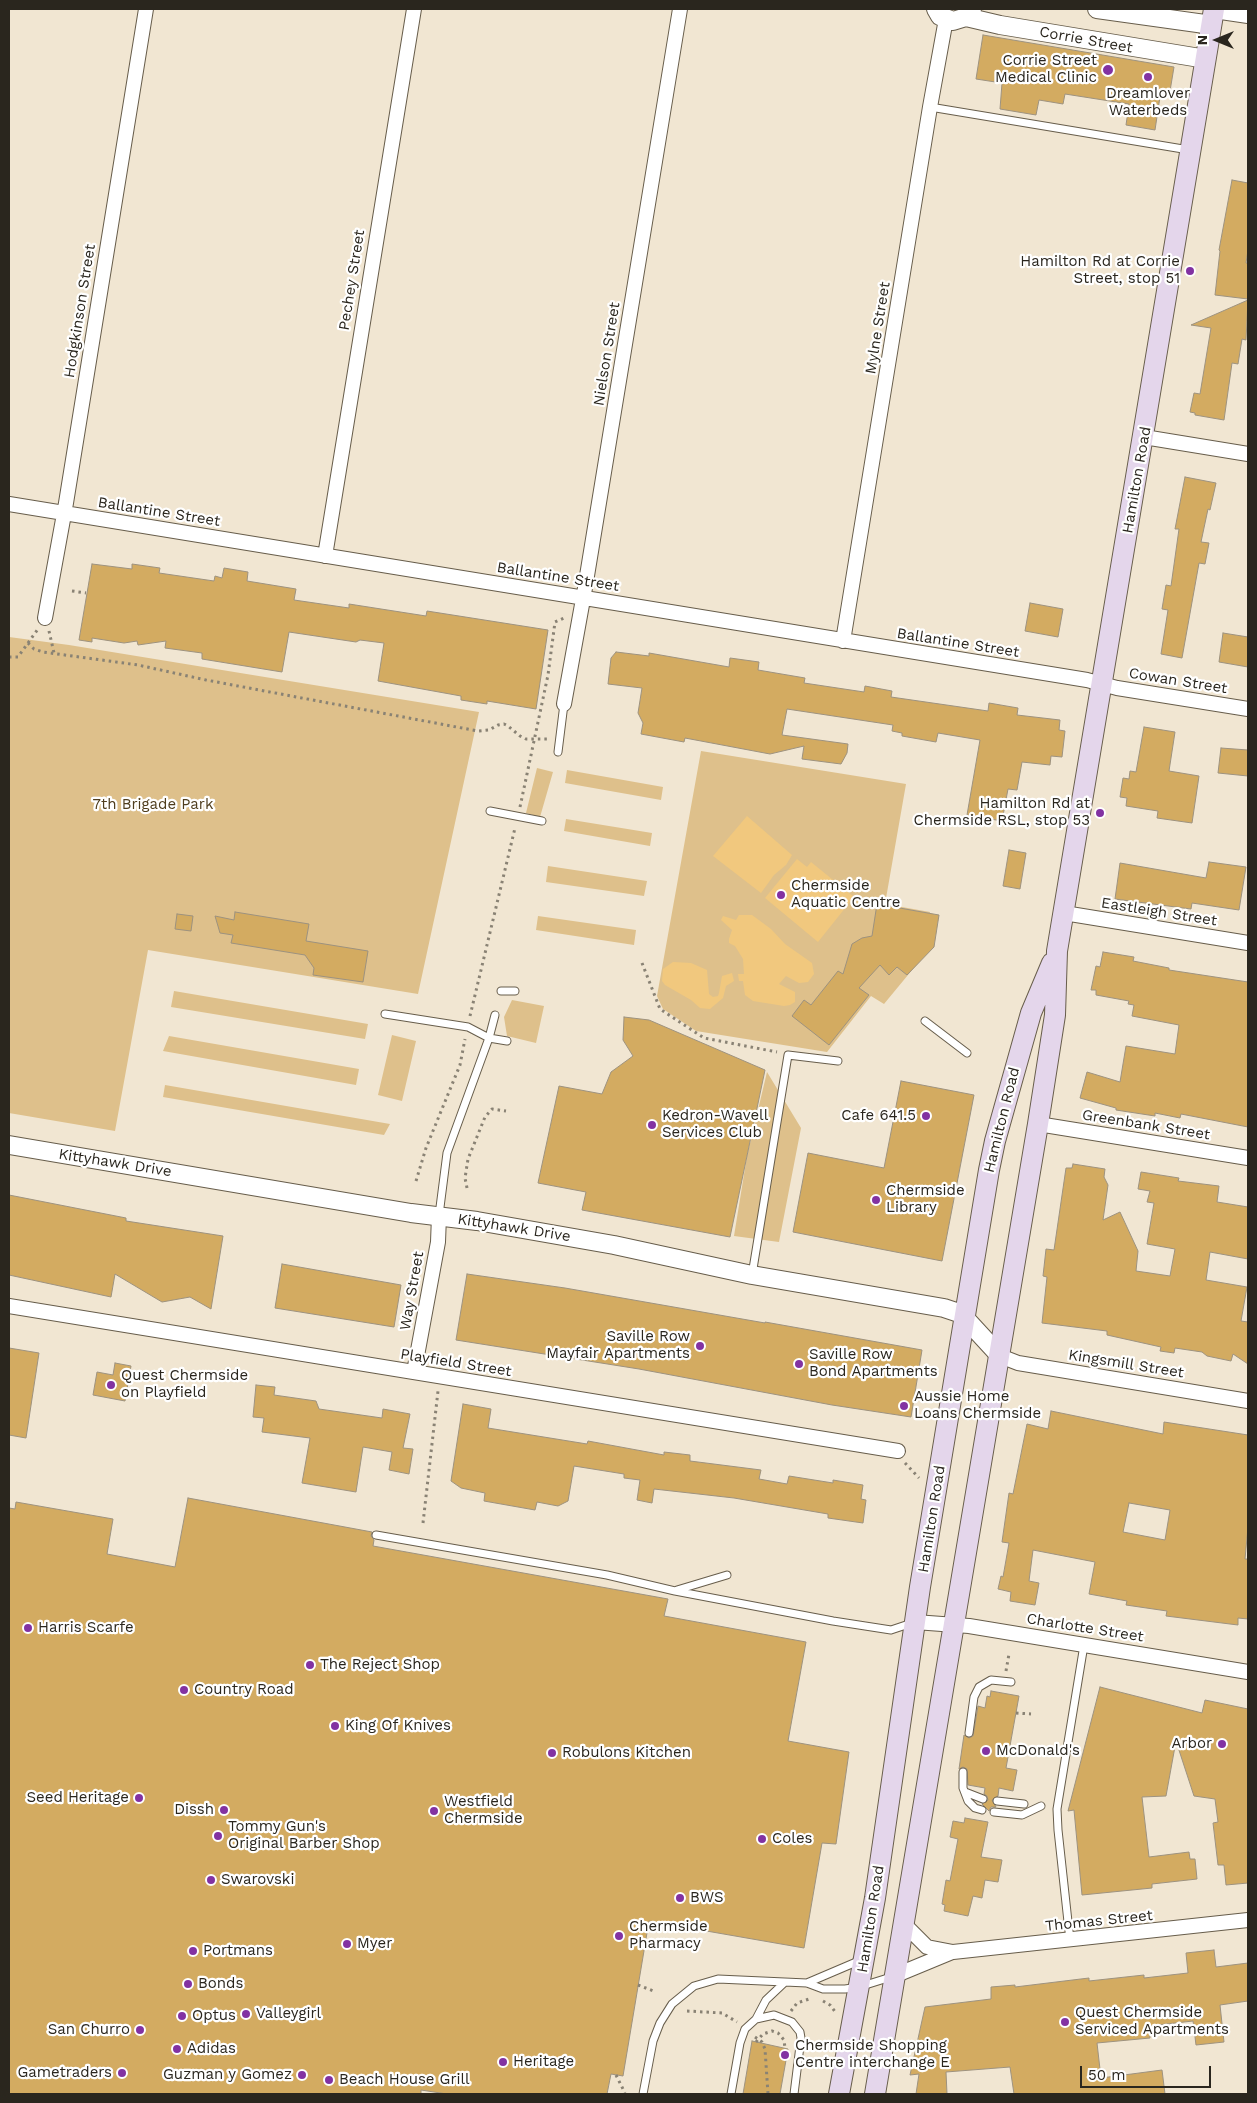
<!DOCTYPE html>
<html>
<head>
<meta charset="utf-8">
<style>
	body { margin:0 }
	#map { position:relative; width:1257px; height:2103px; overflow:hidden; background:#f1e6d2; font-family:"Work Sans",sans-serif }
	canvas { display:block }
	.frame { position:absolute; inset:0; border:10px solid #2a261e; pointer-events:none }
	.north { position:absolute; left:1192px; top:15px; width:50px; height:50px; -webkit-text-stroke:4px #fff; paint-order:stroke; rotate:270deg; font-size:14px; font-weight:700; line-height:20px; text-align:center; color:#2a261e }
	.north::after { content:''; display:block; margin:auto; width:18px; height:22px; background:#2a261e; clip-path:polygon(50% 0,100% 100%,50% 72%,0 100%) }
	.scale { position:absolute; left:1080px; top:2066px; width:131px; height:22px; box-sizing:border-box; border:2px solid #2a261e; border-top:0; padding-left:6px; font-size:15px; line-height:18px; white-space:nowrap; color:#2a261e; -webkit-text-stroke:4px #fff; paint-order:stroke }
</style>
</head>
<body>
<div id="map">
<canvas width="1257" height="2103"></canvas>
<div class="frame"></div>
<div class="north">N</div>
<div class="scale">50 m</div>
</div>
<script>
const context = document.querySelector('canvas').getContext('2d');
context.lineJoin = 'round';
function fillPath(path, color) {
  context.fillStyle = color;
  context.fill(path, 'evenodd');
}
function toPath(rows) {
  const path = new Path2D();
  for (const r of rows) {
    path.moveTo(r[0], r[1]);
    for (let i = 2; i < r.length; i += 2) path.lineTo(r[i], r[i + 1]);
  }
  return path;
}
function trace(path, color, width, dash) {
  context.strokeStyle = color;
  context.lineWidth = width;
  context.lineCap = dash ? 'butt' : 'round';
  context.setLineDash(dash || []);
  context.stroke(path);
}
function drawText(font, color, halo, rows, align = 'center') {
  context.font = font + ' "Work Sans",sans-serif';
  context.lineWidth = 4.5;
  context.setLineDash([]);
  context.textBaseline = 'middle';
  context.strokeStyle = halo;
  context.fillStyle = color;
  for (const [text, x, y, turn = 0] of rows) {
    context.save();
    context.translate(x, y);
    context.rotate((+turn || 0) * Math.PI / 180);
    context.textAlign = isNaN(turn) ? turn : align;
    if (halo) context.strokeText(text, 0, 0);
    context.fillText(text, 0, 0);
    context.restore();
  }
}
const green = toPath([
	[9,637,69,645,479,712,418,994,148,950,115,1131,9,1113],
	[701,751,906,784,885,904,930,912,922,958,884,1004,871,996,827,1052,696,1031,663,1009,657,996],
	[537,768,553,772,540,817,526,813],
	[567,770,663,787,661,800,565,783],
	[566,819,652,833,650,846,564,831],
	[548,866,647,881,644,896,546,882],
	[538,916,636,930,634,945,536,930],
	[174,991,368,1024,365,1039,171,1007],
	[512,1000,544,1006,536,1043,507,1036,504,1017],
	[392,1035,416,1041,402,1101,378,1095],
	[169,1036,359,1069,356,1085,163,1051],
	[767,1072,801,1128,779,1242,734,1236,747,1156],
	[165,1085,390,1124,384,1135,163,1097]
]);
const water = toPath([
	[747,816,792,855,786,865,774,875,761,893,713,856],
	[797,859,807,867,811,862,854,897,818,942,765,898],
	[739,915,752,915,771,929,785,944,812,963,814,974,808,982,799,983,786,976,779,984,795,992,795,1002,790,1005,784,1006,753,1001,745,995,743,981,739,981,738,974,744,974,743,959,735,946,729,943,729,939,732,930,721,920,723,916,736,920],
	[673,962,691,963,707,970,709,994,713,997,718,996,719,993,722,976,732,973,734,981,726,986,723,998,710,1009,700,1008,691,1000,665,985,662,981,663,969]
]);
const building = toPath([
	[983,35,1174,67,1170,91,1161,90,1155,130,1126,125,1129,104,1065,94,1063,104,1039,100,1036,115,1000,109,1002,83,976,79,983,35],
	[1232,180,1248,183,1248,250,1246,263,1248,263,1248,299,1215,295,1220,251,1219,250,1232,180],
	[1248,300,1246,340,1242,339,1238,364,1232,363,1224,420,1195,415,1195,413,1190,412,1194,393,1200,394,1211,328,1191,325,1248,300],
	[1185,477,1216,483,1210,510,1208,509,1201,542,1209,543,1205,564,1199,563,1182,658,1161,654,1168,610,1162,609,1166,585,1171,586,1179,529,1175,529,1185,477],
	[92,564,132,569,132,564,160,568,159,573,214,581,215,576,222,578,224,568,248,572,247,581,296,589,294,600,349,608,349,604,426,616,427,611,548,630,536,709,487,701,487,704,461,700,461,696,378,681,384,643,360,640,356,642,289,632,282,672,202,659,202,653,165,648,166,641,138,645,137,641,124,643,92,638,92,642,79,640,92,564],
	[1030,603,1063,609,1058,637,1025,631,1030,603],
	[1223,633,1248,637,1248,667,1219,662,1223,633],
	[616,652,649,656,649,653,729,667,730,658,759,662,758,670,805,678,804,683,864,692,865,686,892,691,891,697,988,711,989,703,1018,708,1017,715,1060,720,1059,730,1065,731,1062,757,1051,756,1050,765,1022,762,1017,790,1008,789,1002,821,967,815,980,740,938,733,936,742,902,736,902,733,892,731,893,725,787,709,782,735,848,744,847,753,841,764,802,759,804,746,770,754,685,738,684,742,641,734,643,723,638,713,642,688,608,684,611,658,616,652],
	[1144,727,1175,732,1169,771,1199,776,1192,823,1157,818,1158,811,1126,806,1127,798,1120,797,1123,778,1129,779,1130,771,1136,772,1144,727],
	[1221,748,1248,750,1248,776,1218,773,1221,748],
	[1009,850,1026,853,1020,889,1003,886,1009,850],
	[1209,862,1246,867,1239,910,1192,903,1191,909,1115,899,1120,863,1206,878,1209,862],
	[877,904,939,915,934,947,907,975,897,967,889,975,880,965,859,988,869,995,829,1045,792,1016,804,1000,811,1005,838,971,843,974,852,944,862,938,872,936,877,904],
	[235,912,309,924,306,941,368,951,363,982,313,975,314,968,305,955,231,943,233,935,220,933,215,916,234,920,235,912],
	[177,914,193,916,191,931,175,929,177,914],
	[1103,952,1134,957,1133,961,1169,968,1169,970,1248,982,1248,1127,1181,1114,1180,1118,1155,1113,1155,1116,1116,1110,1116,1108,1080,1098,1087,1072,1120,1082,1126,1046,1175,1054,1179,1025,1132,1016,1134,1005,1128,1004,1129,1001,1096,995,1096,990,1091,990,1096,966,1100,967,1103,952],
	[624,1017,649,1020,765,1070,730,1237,582,1210,586,1192,538,1183,559,1086,602,1094,611,1072,633,1056,623,1040,624,1017],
	[901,1081,974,1095,942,1261,793,1232,808,1153,884,1168,901,1081],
	[1073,1164,1105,1169,1104,1177,1108,1185,1103,1220,1120,1212,1138,1251,1136,1271,1170,1276,1175,1249,1147,1244,1154,1203,1147,1202,1150,1191,1138,1189,1141,1172,1179,1178,1178,1181,1219,1186,1217,1202,1248,1207,1248,1259,1210,1252,1206,1280,1247,1287,1241,1321,1248,1322,1248,1364,1233,1354,1231,1361,1207,1356,1202,1352,1175,1348,1174,1353,1160,1351,1161,1347,1107,1335,1107,1331,1042,1323,1047,1277,1043,1276,1046,1249,1054,1250,1066,1168,1072,1168,1073,1164],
	[9,1195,126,1218,126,1221,223,1236,211,1309,190,1297,162,1302,115,1274,111,1297,9,1275,9,1195],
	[282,1264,401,1285,394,1327,275,1308,282,1264],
	[467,1274,565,1288,765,1323,765,1322,922,1350,911,1417,832,1405,639,1369,456,1340,467,1274],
	[9,1348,39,1353,26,1438,9,1435,9,1348],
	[115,1363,131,1366,125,1401,93,1395,97,1372,113,1375,115,1363],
	[256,1385,275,1387,274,1395,316,1401,319,1409,382,1418,383,1409,410,1414,403,1448,413,1449,409,1474,389,1470,392,1452,363,1447,356,1492,302,1483,310,1438,262,1432,264,1418,253,1417,256,1385],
	[463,1404,491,1409,488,1428,587,1444,588,1441,664,1455,664,1452,690,1455,690,1461,761,1470,759,1479,787,1484,789,1476,833,1483,833,1480,863,1485,861,1499,866,1500,863,1523,828,1518,828,1514,734,1498,654,1489,652,1503,637,1500,640,1480,624,1478,624,1474,574,1466,568,1501,558,1506,537,1502,535,1510,484,1501,485,1493,461,1488,451,1481,463,1404],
	[1051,1411,1163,1434,1164,1422,1248,1435,1248,1527,1245,1559,1248,1559,1248,1619,1238,1618,1238,1625,1166,1616,1167,1611,1126,1605,1127,1601,1089,1594,1095,1562,1033,1550,1029,1581,1039,1583,1035,1605,1010,1601,1011,1592,998,1589,1001,1576,1003,1577,1009,1543,1002,1542,1009,1493,1013,1494,1027,1424,1048,1429,1051,1411],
	[1129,1503,1170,1510,1165,1540,1123,1532,1129,1503],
	[188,1498,372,1532,371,1536,374,1540,373,1546,668,1599,664,1616,806,1642,788,1741,849,1752,836,1844,822,1843,804,1948,649,1921,623,2076,611,2074,607,2094,447,2094,421,2090,421,2094,9,2094,9,1508,15,1509,16,1502,113,1519,107,1554,175,1567,188,1498],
	[1100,1687,1202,1713,1205,1700,1248,1709,1248,1883,1226,1885,1224,1865,1218,1865,1213,1823,1218,1822,1215,1799,1194,1796,1176,1741,1166,1796,1142,1797,1149,1857,1189,1852,1190,1859,1195,1859,1197,1879,1152,1884,1152,1888,1082,1895,1074,1810,1068,1811,1100,1687],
	[991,1691,1019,1696,1006,1768,1017,1770,1013,1791,999,1788,998,1796,992,1800,996,1807,991,1807,989,1811,982,1804,988,1800,987,1796,984,1794,985,1788,968,1785,967,1769,963,1767,959,1769,964,1735,969,1738,973,1736,978,1706,985,1708,987,1696,990,1697,991,1691],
	[965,1818,988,1822,981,1857,1002,1860,998,1882,985,1880,982,1898,973,1896,968,1916,944,1911,945,1905,942,1904,946,1880,950,1881,958,1839,950,1837,953,1821,964,1823,965,1818],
	[1214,1950,1216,1967,1248,1963,1248,2001,1220,2005,1224,2042,1196,2045,1193,2021,1149,2026,1150,2038,1097,2043,1101,2078,1162,2070,1165,2094,1014,2094,1010,2067,946,2072,947,2094,916,2094,919,2074,910,2075,925,2007,991,1999,991,1987,1015,1985,1015,1987,1089,1978,1089,1981,1144,1975,1144,1978,1188,1973,1186,1953,1214,1950],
	[752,2041,788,2049,780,2094,743,2094,752,2041]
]);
const path = toPath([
	[72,591,86,593],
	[49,631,54,653],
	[28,643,38,629],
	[9,657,18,657,28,643,34,649,43,652,138,665,206,680,478,731,489,730,498,725,504,724,508,726,520,736,526,739,549,739],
	[520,807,548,675,555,622,564,618],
	[642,963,660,1009,704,1038,777,1052],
	[470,1016,515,828],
	[416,1181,426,1148,460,1065,465,1039],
	[467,1188,465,1178,468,1159,485,1117,492,1109,506,1111],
	[905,1463,919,1478],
	[423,1523,438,1391],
	[1006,1671,1009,1654],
	[1016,1713,1031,1714],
	[638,1985,656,1992],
	[823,2001,830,2005,836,2013],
	[687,2011,722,2013,737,2022],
	[791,2011,797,2003,812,1998],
	[755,2037,762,2042,765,2049,768,2094],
	[756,2042,763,2034,772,2031,778,2033,784,2040,785,2048],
	[616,2075,625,2093]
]);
const service = toPath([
	[930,107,1189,150],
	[558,752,564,704],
	[490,811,542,821],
	[501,991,515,991],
	[385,1014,468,1027,489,1038,507,1041],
	[925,1021,967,1053],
	[439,1215,447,1153,489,1038,495,1015],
	[752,1275,788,1055,838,1061],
	[376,1535,607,1575,675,1591,833,1621,891,1630,912,1623],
	[677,1590,727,1575],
	[969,1733,974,1697,979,1687,991,1680,1011,1682],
	[963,1772,963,1788,968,1801,975,1808,982,1810],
	[965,1792,983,1799],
	[997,1801,1024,1804],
	[994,1812,1022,1815,1041,1806],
	[1070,1940,1058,1830,1057,1809,1084,1645],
	[807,1983,861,1960],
	[756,2019,766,2000,784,1983],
	[643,2094,653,2041,660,2023,672,2004,694,1986,718,1979,807,1983,823,1989,845,1989,859,1987,891,1977],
	[731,2094,740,2043,745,2029,756,2019,774,2015,792,2022,800,2032,801,2038,794,2094]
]);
const minor = toPath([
	[1214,11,1248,16],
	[1144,437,1248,454],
	[9,504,1087,680,1117,688,1248,709],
	[325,556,414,9],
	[45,618,66,503,146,9],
	[843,641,930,107,946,19],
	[564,704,585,588,680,9],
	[1064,913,1248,943],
	[1038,1124,1248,1158],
	[9,1306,898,1451],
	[1000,1356,1018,1363,1248,1401],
	[414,1372,438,1242,439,1216],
	[915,1622,969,1626,1248,1672],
	[904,1924,927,1947,953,1952,1248,1920],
	[894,1976,952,1952]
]);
const tertiary = toPath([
	[936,9,940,16,953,21,966,17,972,9],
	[1097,9,1212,25],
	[966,17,1000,25,1206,59],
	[9,1145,411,1213,477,1221,614,1245,752,1275,944,1308,959,1313,965,1318,1000,1356]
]);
const secondary = toPath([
	[839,2094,875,1898,920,1587,989,1170,995,1141,1031,1013,1052,963],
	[875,2094,1038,1124,1055,1015,1057,951,1214,9]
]);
const markers = [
	[1108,70,6,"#8232a2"],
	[1148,77,5,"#8232a2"],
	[1190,271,5,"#8232a2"],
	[1100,813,5,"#8232a2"],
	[781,895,5,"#8232a2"],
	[926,1116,5,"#8232a2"],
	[652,1125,5,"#8232a2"],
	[876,1200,5,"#8232a2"],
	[700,1346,5,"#8232a2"],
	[799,1364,5,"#8232a2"],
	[111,1385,5,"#8232a2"],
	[904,1406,5,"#8232a2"],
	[28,1628,5,"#8232a2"],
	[310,1665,5,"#8232a2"],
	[184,1690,5,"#8232a2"],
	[335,1726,5,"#8232a2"],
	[1222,1744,5,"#8232a2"],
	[986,1751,5,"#8232a2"],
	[552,1753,5,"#8232a2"],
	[139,1798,5,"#8232a2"],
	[224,1810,5,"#8232a2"],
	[434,1811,5,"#8232a2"],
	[218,1836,5,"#8232a2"],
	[762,1839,5,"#8232a2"],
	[211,1880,5,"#8232a2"],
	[680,1898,5,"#8232a2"],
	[619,1936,5,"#8232a2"],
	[347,1944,5,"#8232a2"],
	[193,1951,5,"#8232a2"],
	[188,1984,5,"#8232a2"],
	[246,2014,5,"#8232a2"],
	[182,2016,5,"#8232a2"],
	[1065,2022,5,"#8232a2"],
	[140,2030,5,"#8232a2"],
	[177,2049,5,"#8232a2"],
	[785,2055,5,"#8232a2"],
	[503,2062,5,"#8232a2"],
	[122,2073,5,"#8232a2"],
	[302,2075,5,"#8232a2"],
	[329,2080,5,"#8232a2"]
];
const streetNames = [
	["Corrie Street",1086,40,10],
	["Pechey Street",352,280,-81],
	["Hodgkinson Street",80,311,-81],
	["Mylne Street",878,328,-81],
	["Nielson Street",607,354,-81],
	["Hamilton Road",1137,480,-80],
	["Ballantine Street",159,512,9],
	["Ballantine Street",558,577,9],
	["Ballantine Street",958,643,9],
	["Cowan Street",1178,681,9],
	["Eastleigh Street",1159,912,9],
	["Hamilton Road",1002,1120,-76],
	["Greenbank Street",1146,1125,9],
	["Kittyhawk Drive",115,1163,9],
	["Kittyhawk Drive",514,1228,9],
	["Way Street",412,1291,-80],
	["Playfield Street",456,1363,9],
	["Kingsmill Street",1126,1364,9],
	["Hamilton Road",932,1519,-81],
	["Charlotte Street",1085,1628,9],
	["Hamilton Road",871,1919,-81],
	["Thomas Street",1099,1921,-6]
];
const poiNames = [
	["Corrie Street",1097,61,"right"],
	["Medical Clinic",1097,78,"right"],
	["Dreamlover",1148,94,"center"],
	["Waterbeds",1148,111,"center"],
	["Hamilton Rd at Corrie",1180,262,"right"],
	["Street, stop 51",1180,279,"right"],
	["Hamilton Rd at",1090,804,"right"],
	["Chermside RSL, stop 53",1090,821,"right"],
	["Chermside",791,886],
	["Aquatic Centre",791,903],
	["Kedron-Wavell",662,1116],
	["Services Club",662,1133],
	["Cafe 641.5",916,1116,"right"],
	["Chermside",886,1191],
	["Library",886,1208],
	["Saville Row",690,1337,"right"],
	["Mayfair Apartments",690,1354,"right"],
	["Saville Row",809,1355],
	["Bond Apartments",809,1372],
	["Quest Chermside",121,1376],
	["on Playfield",121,1393],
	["Aussie Home",914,1397],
	["Loans Chermside",914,1414],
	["Harris Scarfe",38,1628],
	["The Reject Shop",320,1665],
	["Country Road",194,1690],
	["King Of Knives",345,1726],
	["Arbor",1212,1744,"right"],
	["McDonald's",996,1751],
	["Robulons Kitchen",562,1753],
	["Seed Heritage",129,1798,"right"],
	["Westfield",444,1802],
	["Chermside",444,1819],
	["Dissh",214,1810,"right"],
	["Tommy Gun's",228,1827],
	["Original Barber Shop",228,1844],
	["Coles",772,1839],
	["Swarovski",221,1880],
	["BWS",690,1898],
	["Chermside",629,1927],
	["Pharmacy",629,1944],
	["Myer",357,1944],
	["Portmans",203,1951],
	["Bonds",198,1984],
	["Quest Chermside",1075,2013],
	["Serviced Apartments",1075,2030],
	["Valleygirl",256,2014],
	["Optus",192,2016],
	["San Churro",130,2030,"right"],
	["Chermside Shopping",795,2046],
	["Centre interchange E",795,2063],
	["Adidas",187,2049],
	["Heritage",513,2062],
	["Gametraders",112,2073,"right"],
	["Guzman y Gomez",292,2075,"right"],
	["Beach House Grill",339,2080]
];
const parkNames = [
	["7th Brigade Park",153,805]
];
fillPath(green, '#dec08b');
fillPath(water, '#f1c87e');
fillPath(building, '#d3ab61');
trace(building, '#9d927f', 1);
trace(service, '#675d4b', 9);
trace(minor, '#675d4b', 16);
trace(tertiary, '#675d4b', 20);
trace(secondary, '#675d4b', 22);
trace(path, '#898274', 3, [2.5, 4]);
trace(service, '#fff', 7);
trace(minor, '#fff', 14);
trace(tertiary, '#fff', 18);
trace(secondary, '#e4d6eb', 20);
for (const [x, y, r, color] of markers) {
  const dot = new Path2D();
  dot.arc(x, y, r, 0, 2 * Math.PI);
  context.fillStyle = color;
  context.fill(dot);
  trace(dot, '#fff', 2);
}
drawText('15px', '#2a261e', '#fff', streetNames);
drawText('15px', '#2a261e', '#fff', poiNames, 'left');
drawText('15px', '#4f3d1d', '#fff', parkNames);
</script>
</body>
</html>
